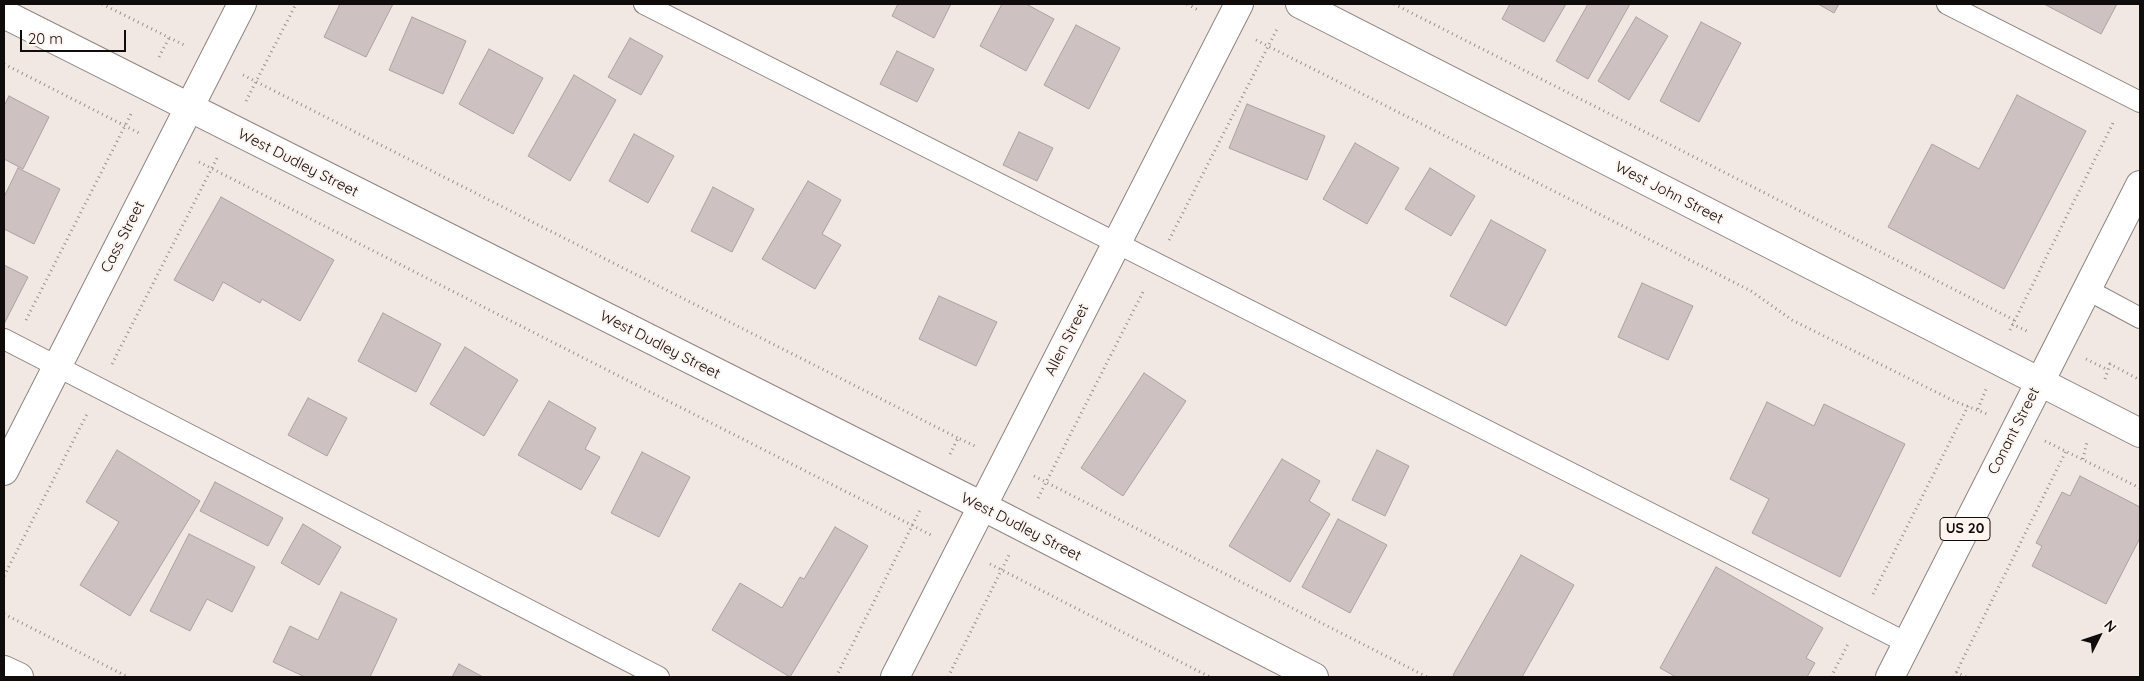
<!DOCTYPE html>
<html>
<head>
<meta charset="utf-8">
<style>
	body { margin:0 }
	#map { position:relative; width:2144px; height:681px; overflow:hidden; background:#f1e7e3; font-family:Quicksand,sans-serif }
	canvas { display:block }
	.frame { position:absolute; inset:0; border:5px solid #0f0c0b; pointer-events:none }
	.north { position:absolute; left:2074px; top:611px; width:50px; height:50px; -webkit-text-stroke:4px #fef4f0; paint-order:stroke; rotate:49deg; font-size:14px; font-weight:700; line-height:20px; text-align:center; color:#0f0c0b }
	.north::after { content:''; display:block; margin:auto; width:18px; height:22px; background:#0f0c0b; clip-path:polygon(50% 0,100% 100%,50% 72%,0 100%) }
	.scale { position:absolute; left:20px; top:30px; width:106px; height:22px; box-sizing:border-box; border:2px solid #0f0c0b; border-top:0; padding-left:6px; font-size:15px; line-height:18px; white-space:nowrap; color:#0f0c0b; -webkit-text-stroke:4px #fef4f0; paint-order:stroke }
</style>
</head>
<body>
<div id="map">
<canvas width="2144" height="681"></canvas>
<div class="frame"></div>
<div class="north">N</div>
<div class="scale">20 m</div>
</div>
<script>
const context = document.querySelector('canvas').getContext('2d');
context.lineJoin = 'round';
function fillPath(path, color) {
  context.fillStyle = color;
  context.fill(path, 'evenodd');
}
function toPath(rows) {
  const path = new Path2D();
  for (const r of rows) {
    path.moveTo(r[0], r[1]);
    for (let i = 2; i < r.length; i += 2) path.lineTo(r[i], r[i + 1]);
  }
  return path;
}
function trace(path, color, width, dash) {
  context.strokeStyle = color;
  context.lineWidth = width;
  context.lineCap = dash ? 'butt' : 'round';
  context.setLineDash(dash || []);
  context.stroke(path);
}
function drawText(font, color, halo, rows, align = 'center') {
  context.font = font + ' Quicksand,sans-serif';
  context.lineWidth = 4;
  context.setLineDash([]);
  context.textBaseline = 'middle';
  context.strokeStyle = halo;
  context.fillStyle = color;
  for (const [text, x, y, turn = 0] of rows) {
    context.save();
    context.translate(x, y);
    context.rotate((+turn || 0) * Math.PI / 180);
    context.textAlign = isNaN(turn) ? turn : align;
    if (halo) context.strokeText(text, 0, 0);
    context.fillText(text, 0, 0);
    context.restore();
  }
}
const building = toPath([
	[340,4,393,4,366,57,324,37,340,4],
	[898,4,951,4,934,38,892,16,898,4],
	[1002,4,1026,4,1054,19,1026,71,980,46,1002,4],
	[1510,4,1566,4,1544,42,1502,19,1510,4],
	[1588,4,1630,4,1588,79,1556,61,1588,4],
	[1818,4,1839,4,1834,13,1818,4],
	[2044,4,2117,4,2101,34,2044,4],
	[412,17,466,41,443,94,389,70,412,17],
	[1636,17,1668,36,1629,100,1598,81,1636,17],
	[1701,22,1741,43,1699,122,1660,101,1701,22],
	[1076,25,1120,48,1089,109,1044,85,1076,25],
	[630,38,663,56,641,95,608,77,630,38],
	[489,49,543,78,513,134,459,104,489,49],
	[897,51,934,69,917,102,880,84,897,51],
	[574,75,616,100,570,181,528,156,574,75],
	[2017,95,2086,131,2004,289,1888,227,1932,144,1979,169,2017,95],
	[9,96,49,117,23,169,4,159,4,106,9,96],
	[1247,104,1325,136,1307,180,1229,148,1247,104],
	[1019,132,1053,148,1037,181,1003,165,1019,132],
	[634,134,674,156,648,203,609,181,634,134],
	[1355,143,1399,168,1367,224,1323,199,1355,143],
	[18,168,60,189,34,244,4,229,4,197,18,168],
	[1430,168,1475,196,1451,236,1405,209,1430,168],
	[808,181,841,200,822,234,841,245,815,289,762,259,808,181],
	[713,187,754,209,732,252,691,231,713,187],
	[221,197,334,260,300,321,262,299,260,303,223,282,213,301,174,280,221,197],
	[1491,220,1546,250,1506,326,1450,296,1491,220],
	[4,265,28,277,4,324,4,265],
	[1642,283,1693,306,1668,360,1618,337,1642,283],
	[939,296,997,322,976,366,919,339,939,296],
	[383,313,441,344,416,392,358,361,383,313],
	[465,347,518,380,484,436,430,404,465,347],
	[1144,373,1186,401,1123,496,1081,468,1144,373],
	[308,398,347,418,327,456,288,435,308,398],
	[549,401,596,428,585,449,600,457,581,490,518,455,549,401],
	[1767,402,1814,426,1824,404,1905,444,1840,577,1752,533,1769,499,1730,479,1767,402],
	[117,450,200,501,130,616,80,585,119,522,86,502,117,450],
	[1377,450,1409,466,1385,516,1352,500,1377,450],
	[642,452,690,477,659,537,611,513,642,452],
	[1282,459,1320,481,1309,501,1330,514,1290,582,1229,546,1282,459],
	[2080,476,2140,507,2140,538,2106,604,2032,566,2042,546,2036,543,2062,492,2070,496,2080,476],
	[215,482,283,518,268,546,200,511,215,482],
	[1338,519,1387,545,1350,613,1302,587,1338,519],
	[303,524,341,547,319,585,281,563,303,524],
	[835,527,868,546,790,677,712,630,740,583,782,608,800,577,804,579,835,527],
	[189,534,255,567,232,612,207,599,190,631,150,611,189,534],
	[1521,555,1574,585,1522,677,1456,677,1453,675,1521,555],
	[1716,567,1823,628,1806,658,1815,663,1807,677,1676,677,1660,668,1716,567],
	[341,592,397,619,370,677,305,677,273,662,290,626,318,640,341,592],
	[459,664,483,677,452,677,459,664]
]);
const path = toPath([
	[102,4,186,46],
	[1187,4,1200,11],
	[1394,4,2014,320],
	[1256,40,1751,291,1792,320,1954,401,1987,414],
	[159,57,169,38],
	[4,64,139,133],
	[243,75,958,438],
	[246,101,296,4],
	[199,162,933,536],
	[1169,240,1278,27],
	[26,320,131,114],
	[2012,324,2029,332],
	[2010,330,2114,121],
	[2086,359,2108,370],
	[112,364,217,158],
	[2105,379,2110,364,2140,380],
	[1978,409,1986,389],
	[2045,441,2140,488],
	[950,454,958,438,977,447],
	[2083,459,2087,442],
	[1034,476,1427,677],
	[1038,498,1144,290],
	[990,564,1210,677],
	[4,576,87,414],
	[1873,594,1968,406],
	[4,614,128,677],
	[1956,672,1966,677],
	[836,677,920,510],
	[948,677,1009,555],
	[1831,677,1848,644],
	[1954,677,2066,451]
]);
const lane = toPath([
	[644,4,1907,643],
	[1947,4,2140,102],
	[2086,289,2140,318],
	[4,339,659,677]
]);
const street = toPath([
	[1300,4,2140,433],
	[4,14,982,506,1314,677],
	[4,471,242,4],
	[895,677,1239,4]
]);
const secondary = toPath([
	[4,670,19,677]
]);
const primary = toPath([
	[1890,677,2140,185]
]);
const shields = [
	[1965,529,50]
];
const shieldNames = [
	["US 20",1965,529]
];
const streetNames = [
	["West Dudley Street",298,163,27],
	["West John Street",1669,193,27],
	["Cass Street",123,237,-63],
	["Allen Street",1067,340,-63],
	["West Dudley Street",660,345,27],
	["Conant Street",2014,431,-63],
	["West Dudley Street",1021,527,27]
];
fillPath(building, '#cdc2c1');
trace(building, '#aca1a0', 1);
trace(lane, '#8d8480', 22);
trace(street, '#8d8480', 30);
trace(secondary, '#8d8480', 30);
trace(primary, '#8d8480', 30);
trace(path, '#97908d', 3, [1, 4]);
trace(lane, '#fff', 20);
trace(street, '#fff', 28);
trace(secondary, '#fff', 28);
trace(primary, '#fff', 28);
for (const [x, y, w] of shields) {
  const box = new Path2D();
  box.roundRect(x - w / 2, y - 11.5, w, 23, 4);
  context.fillStyle = '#fef4f0';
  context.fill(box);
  trace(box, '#0f0c0b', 1);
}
drawText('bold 14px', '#0f0c0b', null, shieldNames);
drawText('15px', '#0f0c0b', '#fef4f0', streetNames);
</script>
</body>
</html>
